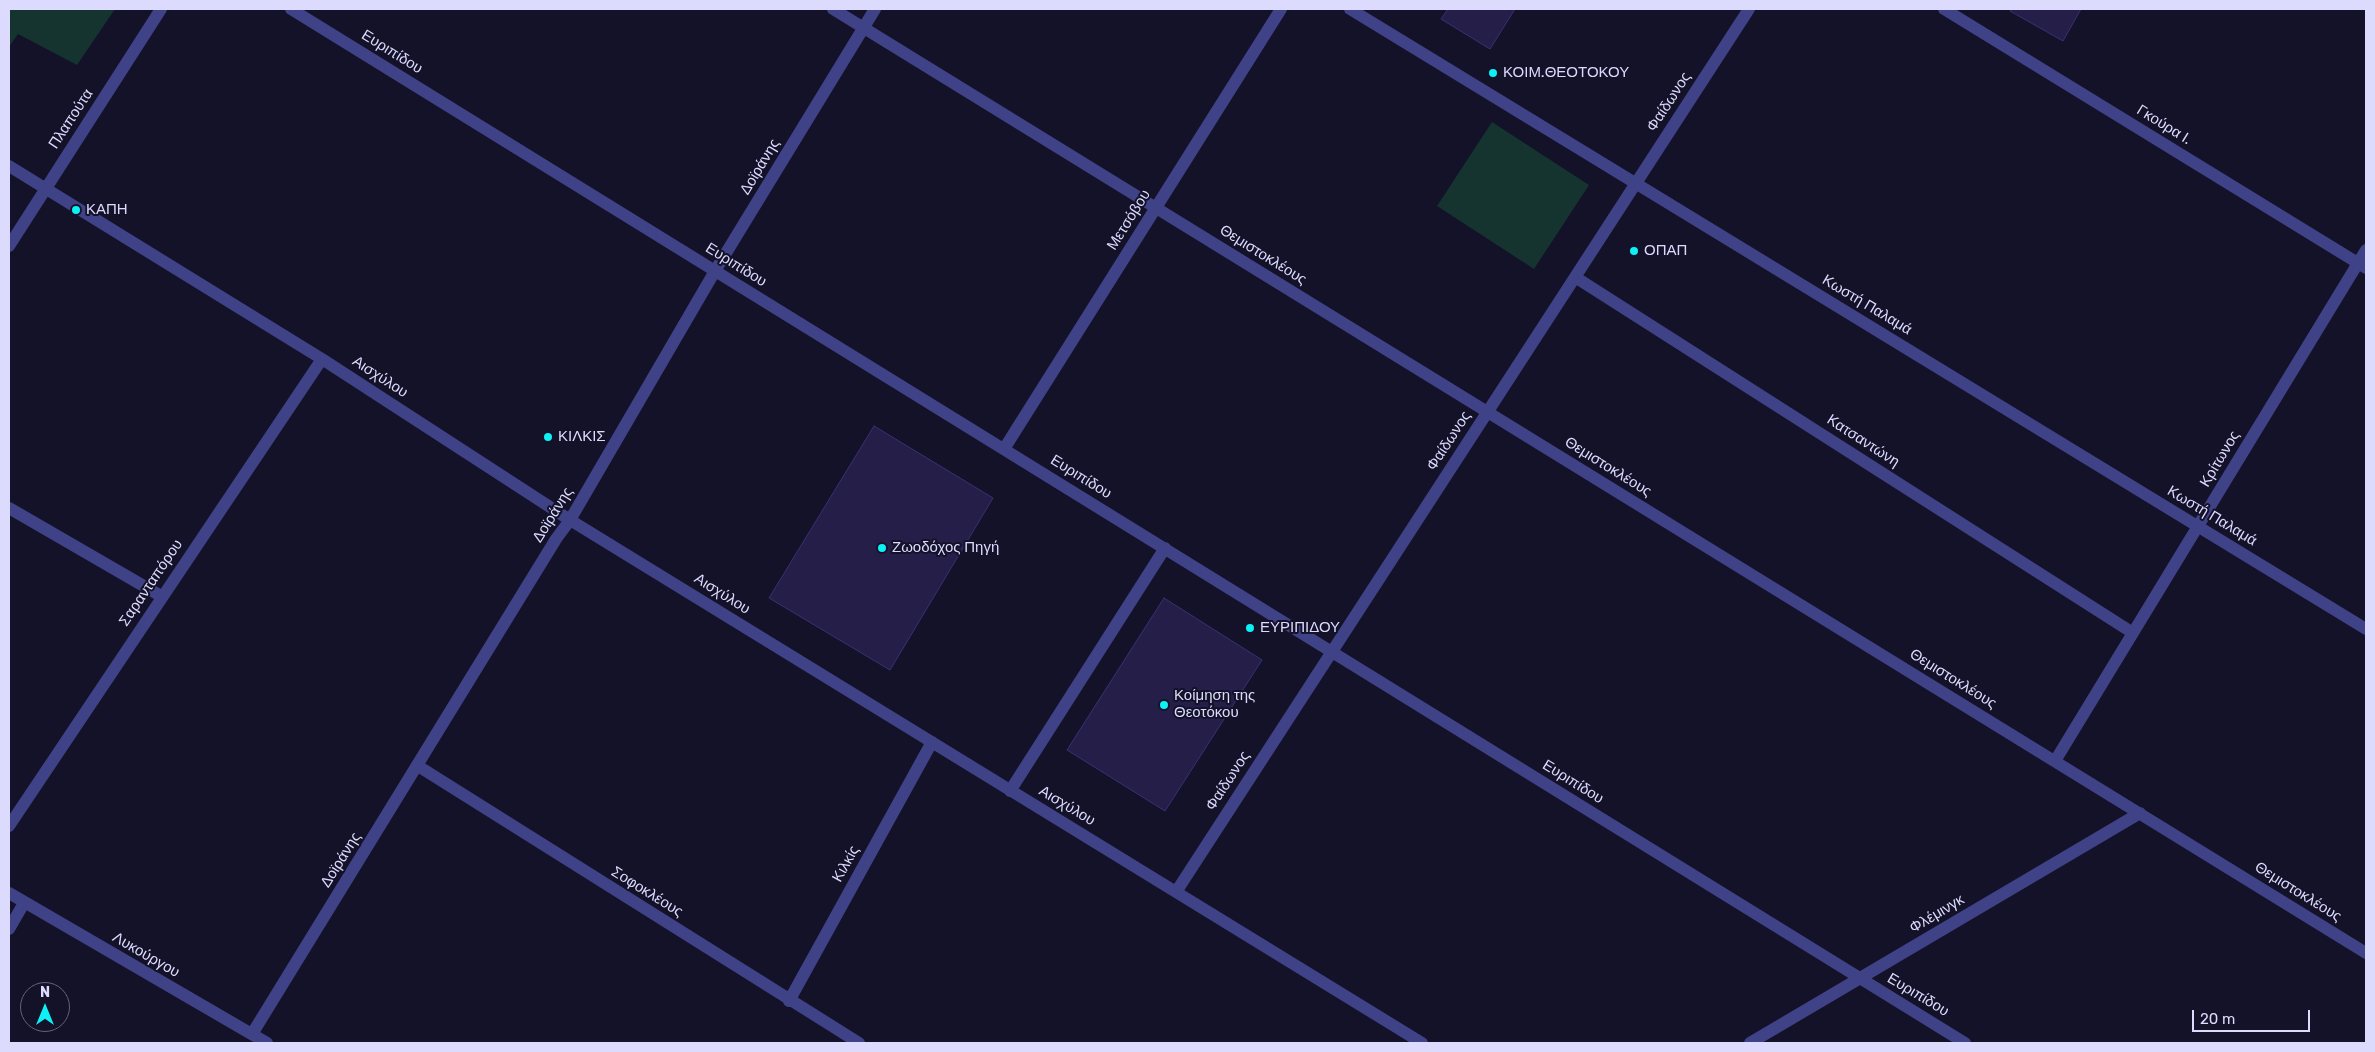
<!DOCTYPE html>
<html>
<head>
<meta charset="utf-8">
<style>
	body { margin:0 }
	#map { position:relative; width:2375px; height:1052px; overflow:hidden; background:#141229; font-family:Rubik,sans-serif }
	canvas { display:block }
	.frame { position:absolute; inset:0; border:10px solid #dcdbfe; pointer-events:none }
	.north { position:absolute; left:20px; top:982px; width:50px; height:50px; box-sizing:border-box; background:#141229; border:1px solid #64627e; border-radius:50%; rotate:0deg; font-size:14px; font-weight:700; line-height:20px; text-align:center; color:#dcdbfe }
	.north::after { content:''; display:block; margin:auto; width:18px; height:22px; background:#0ff0f5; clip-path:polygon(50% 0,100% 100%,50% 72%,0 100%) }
	.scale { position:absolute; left:2192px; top:1010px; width:118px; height:22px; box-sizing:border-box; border:2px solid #dcdbfe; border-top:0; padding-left:6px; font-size:15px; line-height:18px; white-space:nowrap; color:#dcdbfe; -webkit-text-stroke:4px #141229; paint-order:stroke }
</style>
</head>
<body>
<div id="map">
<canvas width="2375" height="1052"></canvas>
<div class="frame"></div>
<div class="north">N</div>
<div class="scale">20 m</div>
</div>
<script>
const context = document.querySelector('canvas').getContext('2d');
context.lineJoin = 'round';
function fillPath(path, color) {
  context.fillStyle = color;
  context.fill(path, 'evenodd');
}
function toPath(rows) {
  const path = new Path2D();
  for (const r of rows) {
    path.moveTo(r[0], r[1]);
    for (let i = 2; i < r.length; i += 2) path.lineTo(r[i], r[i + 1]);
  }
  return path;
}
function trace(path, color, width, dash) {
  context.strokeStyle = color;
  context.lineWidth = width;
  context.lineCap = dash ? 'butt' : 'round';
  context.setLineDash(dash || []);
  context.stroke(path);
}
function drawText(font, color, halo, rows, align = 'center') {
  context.font = font + ' Rubik,sans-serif';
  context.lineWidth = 4;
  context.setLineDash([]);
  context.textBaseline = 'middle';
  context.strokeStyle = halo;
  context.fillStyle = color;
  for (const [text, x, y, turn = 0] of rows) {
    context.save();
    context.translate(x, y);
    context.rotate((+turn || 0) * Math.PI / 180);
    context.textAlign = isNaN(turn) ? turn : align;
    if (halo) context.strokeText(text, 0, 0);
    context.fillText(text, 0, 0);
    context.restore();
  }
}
const green = toPath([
	[9,9,115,9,77,65,18,34,9,47],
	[1492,122,1589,185,1534,269,1437,206]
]);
const building = toPath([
	[1448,9,1515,9,1490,49,1441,19,1448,9],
	[2012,9,2081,9,2063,41,2010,11,2012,9],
	[874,426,993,498,890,670,769,598,874,426],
	[1164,598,1262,660,1165,811,1067,750,1164,598]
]);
const minor = toPath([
	[291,9,1965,1043],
	[833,9,2366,953],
	[1350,9,2366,629],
	[1944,9,2366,268],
	[9,166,322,359,570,520,1422,1043],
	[9,246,161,9],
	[1575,277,2133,633],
	[1004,449,1281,9],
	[9,508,161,596],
	[2055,761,2366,250],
	[418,766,859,1043],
	[1010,791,1165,548],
	[9,826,322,359],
	[1176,892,1749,9],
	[9,893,267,1043],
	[9,929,24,903],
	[789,1001,932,742],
	[252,1034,556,539,570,520,715,271,875,9],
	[1750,1043,2140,813]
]);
const markers = [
	[1493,73,5,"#0ff0f5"],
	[76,210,5,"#0ff0f5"],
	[1634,251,5,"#0ff0f5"],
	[548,437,5,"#0ff0f5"],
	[882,548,5,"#0ff0f5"],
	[1250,628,5,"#0ff0f5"],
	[1164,705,5,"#0ff0f5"]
];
const streetNames = [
	["Ευριπίδου",392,52,32],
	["Φαίδωνος",1669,102,-57],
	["Πλαπούτα",71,119,-57],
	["Γκούρα Ι.",2164,125,32],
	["Δοϊράνης",760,167,-59],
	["Μετσόβου",1129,220,-58],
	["Θεμιστοκλέους",1263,255,32],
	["Ευριπίδου",736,265,32],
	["Κωστή Παλαμά",1867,305,31],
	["Αισχύλου",380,377,33],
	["Φαίδωνος",1449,441,-57],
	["Κατσαντώνη",1863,441,33],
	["Κρίτωνος",2220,459,-59],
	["Θεμιστοκλέους",1608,467,32],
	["Ευριπίδου",1081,477,32],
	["Δοϊράνης",553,515,-58],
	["Κωστή Παλαμά",2212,516,31],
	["Σαρανταπόρου",151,583,-56],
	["Αισχύλου",722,594,32],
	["Θεμιστοκλέους",1953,679,32],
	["Φαίδωνος",1228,781,-57],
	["Ευριπίδου",1573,782,32],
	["Αισχύλου",1067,806,31],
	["Δοϊράνης",341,860,-58],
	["Κιλκίς",846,864,-61],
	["Σοφοκλέους",647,892,32],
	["Θεμιστοκλέους",2298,892,32],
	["Φλέμινγκ",1937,914,-31],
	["Λυκούργου",146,955,30],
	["Ευριπίδου",1918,995,31]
];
const poiNames = [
	["ΚΟΙΜ.ΘΕΟΤΟΚΟΥ",1503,73],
	["ΚΑΠΗ",86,210],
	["ΟΠΑΠ",1644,251],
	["ΚΙΛΚΙΣ",558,437],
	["Ζωοδόχος Πηγή",892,548],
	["ΕΥΡΙΠΙΔΟΥ",1260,628],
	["Κοίμηση της",1174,696],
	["Θεοτόκου",1174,713]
];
fillPath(green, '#15332f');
fillPath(building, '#241e49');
trace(building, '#393174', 1);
trace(minor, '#3f4286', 12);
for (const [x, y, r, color] of markers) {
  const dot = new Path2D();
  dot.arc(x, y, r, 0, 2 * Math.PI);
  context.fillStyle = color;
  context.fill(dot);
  trace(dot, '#141229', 2);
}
drawText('15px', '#dcdbfe', '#141229', streetNames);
drawText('15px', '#dcdbfe', '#141229', poiNames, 'left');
</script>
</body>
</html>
